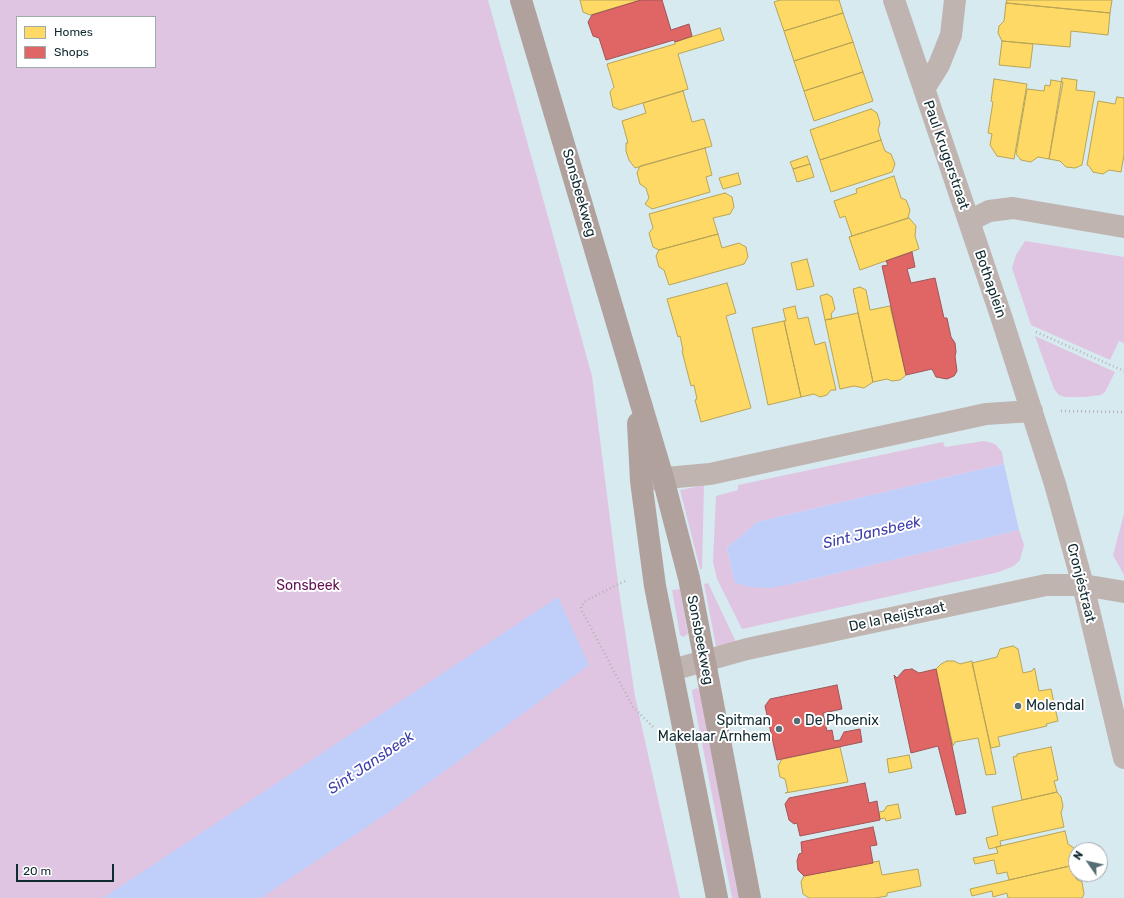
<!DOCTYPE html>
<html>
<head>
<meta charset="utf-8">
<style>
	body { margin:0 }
	#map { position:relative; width:1124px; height:898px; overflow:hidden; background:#d6eaf0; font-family:Rubik,sans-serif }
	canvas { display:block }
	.legend { position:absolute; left:16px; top:16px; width:140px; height:52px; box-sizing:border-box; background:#fff; border:1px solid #9faaad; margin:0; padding:5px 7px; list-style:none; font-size:12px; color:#102a31 }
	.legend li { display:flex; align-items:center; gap:8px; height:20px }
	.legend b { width:20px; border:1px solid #9faaad }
	.north { position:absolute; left:1068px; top:842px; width:40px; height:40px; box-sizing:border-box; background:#fff; border:1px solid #9faaad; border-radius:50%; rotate:304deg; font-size:11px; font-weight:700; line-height:16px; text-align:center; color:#102a31 }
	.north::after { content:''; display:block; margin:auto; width:14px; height:18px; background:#556d74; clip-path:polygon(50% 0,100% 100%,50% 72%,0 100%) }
	.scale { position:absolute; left:16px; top:864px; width:98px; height:18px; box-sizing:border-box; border:2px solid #102a31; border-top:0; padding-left:5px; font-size:12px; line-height:14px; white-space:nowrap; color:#102a31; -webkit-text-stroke:3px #fff; paint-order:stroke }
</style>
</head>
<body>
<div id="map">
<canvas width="1124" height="898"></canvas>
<ul class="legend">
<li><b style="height:11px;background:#ffd966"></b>Homes</li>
<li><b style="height:11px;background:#e06666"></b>Shops</li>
</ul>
<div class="north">N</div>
<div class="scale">20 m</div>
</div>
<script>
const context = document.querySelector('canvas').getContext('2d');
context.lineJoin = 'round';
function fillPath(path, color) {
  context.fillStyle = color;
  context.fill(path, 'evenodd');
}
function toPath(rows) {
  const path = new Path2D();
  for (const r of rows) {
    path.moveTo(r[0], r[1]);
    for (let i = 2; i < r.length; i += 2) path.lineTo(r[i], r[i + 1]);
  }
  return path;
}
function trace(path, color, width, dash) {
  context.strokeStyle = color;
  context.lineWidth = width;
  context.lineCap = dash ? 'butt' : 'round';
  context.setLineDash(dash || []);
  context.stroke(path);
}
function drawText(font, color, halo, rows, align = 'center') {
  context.font = font + ' Rubik,sans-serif';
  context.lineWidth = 4;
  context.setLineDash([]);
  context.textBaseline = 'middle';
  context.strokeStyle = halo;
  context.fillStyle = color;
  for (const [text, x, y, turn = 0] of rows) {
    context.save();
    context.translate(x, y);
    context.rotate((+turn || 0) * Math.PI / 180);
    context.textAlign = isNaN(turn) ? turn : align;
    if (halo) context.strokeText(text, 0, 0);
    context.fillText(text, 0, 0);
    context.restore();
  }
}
const green = toPath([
	[0,0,488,0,592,376,620,598,635,696,680,898,0,898],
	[17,17,155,17,155,67,17,67],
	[1025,241,1124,257,1124,343,1119,341,1110,360,1031,325,1012,268,1016,255],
	[1035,336,1115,372,1105,392,1101,395,1085,397,1065,397,1059,395,1054,389],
	[984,441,995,444,1002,452,1004,464,757,522,727,548,735,583,791,584,1019,530,1024,545,1020,560,1014,566,999,572,742,629,717,579,713,562,716,496,738,490,738,485,943,442,945,447],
	[704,485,702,569,700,569,680,490],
	[1124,514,1124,575,1113,555],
	[708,583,736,642,716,646,704,584],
	[680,589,688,634,683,637,680,635,672,590],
	[697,688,700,691,740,898,732,898,692,692,692,690]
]);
const water = toPath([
	[1004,464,1019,530,791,584,771,588,750,587,735,583,727,548,757,522],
	[558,597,589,665,389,812,261,898,103,898]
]);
const homes = toPath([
	[580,0,641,0,590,15,583,12,580,0],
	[780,0,839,0,843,13,784,31,774,2,780,0],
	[1007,0,1112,0,1110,13,1006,3,1007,0],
	[1006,3,1110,13,1108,35,1071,31,1070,47,1002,41,998,33,999,26,1004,21,1006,3],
	[843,13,853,42,794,61,784,31,843,13],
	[720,28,724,40,678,54,688,89,620,110,613,107,610,92,614,87,607,64,675,44,675,42,720,28],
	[1002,41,1033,44,1030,68,999,65,1002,41],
	[853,42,863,72,804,91,794,61,853,42],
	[863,72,873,101,814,121,804,91,863,72],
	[1062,78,1077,80,1076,90,1095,92,1082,165,1075,168,1066,167,1060,161,1049,159,1062,78],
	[994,79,1027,84,1014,159,997,156,990,145,992,134,988,133,993,102,991,101,994,79],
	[1051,80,1063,82,1049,159,1038,157,1031,162,1021,160,1016,154,1027,89,1044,91,1045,85,1050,86,1051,80],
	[683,91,692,122,704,119,712,146,635,168,629,160,626,151,626,143,628,143,622,121,646,113,643,103,683,91],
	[1117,97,1124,98,1124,155,1121,172,1109,170,1103,174,1093,172,1089,166,1087,165,1098,101,1115,104,1117,97],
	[871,109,877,113,880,123,878,130,881,140,820,160,810,130,871,109],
	[881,140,885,151,891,154,895,164,892,172,831,192,820,160,881,140],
	[705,148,712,175,706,177,710,192,652,209,645,204,649,198,646,188,640,184,637,173,640,166,705,148],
	[807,156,810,164,793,169,790,162,807,156],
	[810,164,814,177,797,182,793,169,810,164],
	[738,173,741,184,723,189,719,178,738,173],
	[894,176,901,198,906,200,910,210,908,218,849,237,852,236,845,216,840,218,834,201,857,193,856,189,894,176],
	[725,193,732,197,734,207,730,214,713,218,718,234,659,250,653,247,649,233,653,228,649,214,725,193],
	[909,218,916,226,915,236,919,249,860,270,849,237,909,218],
	[718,234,722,248,739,243,746,247,748,257,744,264,669,285,664,270,659,267,656,256,659,250,718,234],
	[807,259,814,286,797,290,791,263,807,259],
	[727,283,736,313,726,316,751,408,701,422,695,400,697,399,694,385,691,386,682,351,683,350,680,336,678,337,667,299,727,283],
	[860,287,866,290,870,310,890,306,906,375,900,380,892,381,887,379,873,382,853,289,860,287],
	[827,294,832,297,835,309,831,314,832,319,825,320,820,296,827,294],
	[795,306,798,319,808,317,815,345,825,342,836,390,831,390,827,395,820,397,814,394,801,397,784,321,786,321,783,309,795,306],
	[858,313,873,382,864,388,854,386,840,389,825,320,858,313],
	[784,321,801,397,768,405,752,328,784,321],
	[1013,646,1018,649,1023,673,1032,671,1034,668,1035,670,1039,691,1051,689,1058,721,1046,724,1047,726,998,737,1000,746,991,748,972,663,997,657,1000,649,1013,646],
	[947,661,954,661,960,664,972,661,996,774,986,775,978,738,955,742,953,746,936,669,941,664,947,661],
	[840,747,848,782,785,793,788,792,785,779,780,777,778,766,782,759,840,747],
	[1051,747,1058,780,1054,781,1057,792,1022,800,1013,757,1017,756,1017,754,1051,747],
	[909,755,912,768,889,773,887,759,909,755],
	[1057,792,1061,797,1063,806,1061,813,1064,827,1005,840,1000,841,1001,846,989,849,986,838,998,835,992,807,1057,792],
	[898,804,901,818,886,821,885,818,880,819,879,812,884,811,887,806,898,804],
	[1065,831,1068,844,1074,848,1076,861,1074,865,1009,880,1007,872,997,874,994,860,975,864,973,858,998,853,996,847,1065,831],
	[879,861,882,875,918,869,921,886,887,893,887,896,875,898,809,898,803,894,801,882,804,876,879,861],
	[1074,865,1076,879,1082,882,1084,894,1082,898,1008,898,1007,893,993,897,992,891,972,896,970,889,1074,865]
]);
const shops = toPath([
	[641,0,662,0,671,30,689,24,692,36,675,42,674,40,606,60,599,38,593,36,588,22,592,15,641,0],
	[912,252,915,267,907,269,911,283,935,278,944,318,947,318,951,337,955,343,956,352,955,356,957,371,954,376,947,379,936,377,932,369,906,375,882,266,888,265,886,261,912,252],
	[912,669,919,673,936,669,966,813,956,815,938,746,911,753,894,675,897,678,904,670,912,669],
	[837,685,842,709,823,713,827,731,832,730,834,741,840,740,844,732,860,729,862,742,777,760,765,706,770,699,837,685],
	[865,783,869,803,877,801,880,820,800,836,797,823,794,824,789,820,785,804,789,798,865,783],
	[873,827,877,845,870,846,873,863,804,876,798,870,797,861,799,854,802,853,801,842,873,827]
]);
const path = toPath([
	[1036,332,1124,371],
	[1061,411,1124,412],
	[625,581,587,600,581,606,582,611,633,707,654,728]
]);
const minor = toPath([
	[894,0,1001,316,1055,484,1083,585,1124,758],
	[924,89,939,65,951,35,955,0],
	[969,221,989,211,1013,208,1124,227],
	[644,480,710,474,986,414,1032,411],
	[672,670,747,649,1046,585,1083,585,1124,592]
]);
const major = toPath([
	[521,0,663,478,689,578,750,898],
	[638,423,641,481,655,586,717,898]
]);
const markers = [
	[1018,706,4,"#556d74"],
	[797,721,4,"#556d74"],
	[779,729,4,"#556d74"]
];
const streetNames = [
	["Paul Krugerstraat",946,155,71],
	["Sonsbeekweg",579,193,74],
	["Bothaplein",990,284,71],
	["Cronjéstraat",1081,583,76],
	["De la Reijstraat",897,617,-12],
	["Sonsbeekweg",700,640,79]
];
const parkNames = [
	["Sonsbeek",308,586]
];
const poiNames = [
	["Molendal",1026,706],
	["Spitman",771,721,"right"],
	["Makelaar Arnhem",771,737,"right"],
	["De Phoenix",805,721]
];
const waterNames = [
	["Sint Jansbeek",872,533,-13],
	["Sint Jansbeek",371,763,-34]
];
fillPath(green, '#e0c5e3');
fillPath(water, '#c0cefa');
fillPath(homes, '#ffd966');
trace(homes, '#b7a456', 1);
fillPath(shops, '#e06666');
trace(shops, '#a25456', 1);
trace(path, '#b6b4b3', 2.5, [1, 3]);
trace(minor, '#c0b4b1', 22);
trace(major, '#b1a19d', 22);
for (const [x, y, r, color] of markers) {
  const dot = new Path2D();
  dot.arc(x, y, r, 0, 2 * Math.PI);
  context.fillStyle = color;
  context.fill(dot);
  trace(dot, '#fff', 1.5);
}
drawText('14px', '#102a31', '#fff', streetNames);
drawText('14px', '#631155', '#fff', parkNames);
drawText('14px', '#102a31', '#fff', poiNames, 'left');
drawText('italic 15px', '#3c3eac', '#fff', waterNames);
</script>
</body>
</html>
